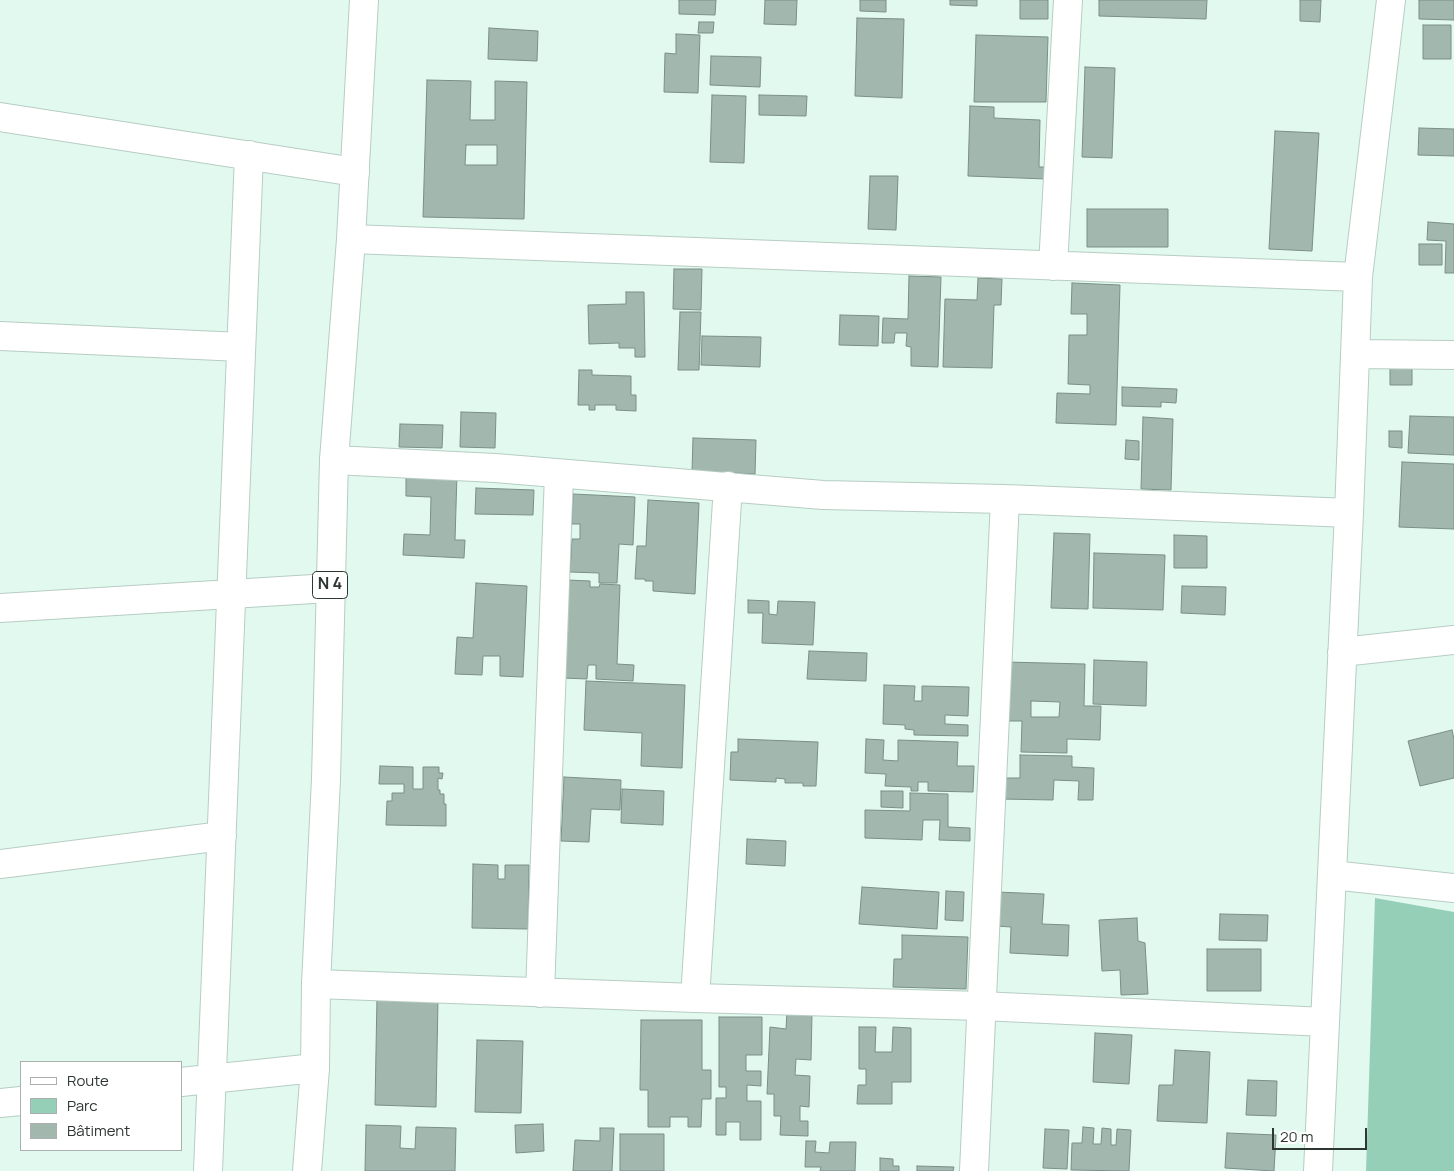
<!DOCTYPE html>
<html>
<head>
<meta charset="utf-8">
<style>
	body { margin:0 }
	#map { position:relative; width:1454px; height:1171px; overflow:hidden; background:#e2f9ef; font-family:Manrope,sans-serif }
	canvas { display:block }
	.legend { position:absolute; left:20px; top:1061px; width:162px; height:90px; box-sizing:border-box; background:#fff; border:1px solid #abafad; margin:0; padding:6px 9px; list-style:none; font-size:15px; color:#2d3632 }
	.legend li { display:flex; align-items:center; gap:10px; height:25px }
	.legend b { width:25px; border:1px solid #abafad }
	.scale { position:absolute; left:1272px; top:1128px; width:95px; height:22px; box-sizing:border-box; border:2px solid #2d3632; border-top:0; padding-left:6px; font-size:15px; line-height:18px; white-space:nowrap; color:#2d3632; -webkit-text-stroke:4px #fff; paint-order:stroke }
</style>
</head>
<body>
<div id="map">
<canvas width="1454" height="1171"></canvas>
<ul class="legend">
<li><b style="height:6px;background:#fff"></b>Route</li>
<li><b style="height:14px;background:#96cfb8"></b>Parc</li>
<li><b style="height:14px;background:#a2b8af"></b>Bâtiment</li>
</ul>
<div class="scale">20 m</div>
</div>
<script>
const context = document.querySelector('canvas').getContext('2d');
context.lineJoin = 'round';
function fillPath(path, color) {
  context.fillStyle = color;
  context.fill(path, 'evenodd');
}
function toPath(rows) {
  const path = new Path2D();
  for (const r of rows) {
    path.moveTo(r[0], r[1]);
    for (let i = 2; i < r.length; i += 2) path.lineTo(r[i], r[i + 1]);
  }
  return path;
}
function trace(path, color, width, dash) {
  context.strokeStyle = color;
  context.lineWidth = width;
  context.lineCap = dash ? 'butt' : 'round';
  context.setLineDash(dash || []);
  context.stroke(path);
}
function drawText(font, color, halo, rows, align = 'center') {
  context.font = font + ' Manrope,sans-serif';
  context.lineWidth = 4;
  context.setLineDash([]);
  context.textBaseline = 'middle';
  context.strokeStyle = halo;
  context.fillStyle = color;
  for (const [text, x, y, turn = 0] of rows) {
    context.save();
    context.translate(x, y);
    context.rotate((+turn || 0) * Math.PI / 180);
    context.textAlign = isNaN(turn) ? turn : align;
    if (halo) context.strokeText(text, 0, 0);
    context.fillText(text, 0, 0);
    context.restore();
  }
}
const green = toPath([
	[1375,898,1454,912,1454,1171,1366,1171]
]);
const building = toPath([
	[679,0,716,0,715,15,679,14,679,0],
	[765,0,797,0,796,25,764,24,765,0],
	[860,0,886,0,886,12,860,11,860,0],
	[950,0,977,0,977,6,950,5,950,0],
	[1020,0,1048,0,1048,19,1020,19,1020,0],
	[1099,0,1207,0,1206,19,1099,16,1099,0],
	[1300,0,1321,0,1320,22,1300,21,1300,0],
	[1419,0,1454,0,1454,20,1419,19,1419,0],
	[857,18,904,19,902,98,855,96,857,18],
	[699,22,714,22,713,33,698,33,699,22],
	[1423,25,1451,25,1451,59,1423,59,1423,25],
	[489,28,538,31,537,61,488,59,489,28],
	[676,34,700,35,698,93,664,92,665,53,676,54,676,34],
	[976,35,1048,37,1046,102,974,102,976,35],
	[711,56,761,57,760,87,710,85,711,56],
	[1085,67,1115,68,1112,158,1082,157,1085,67],
	[427,80,471,81,470,120,495,120,495,81,527,82,524,219,423,217,427,80],
	[466,145,497,145,497,165,465,165,466,145],
	[712,95,746,96,744,163,710,162,712,95],
	[759,95,807,96,806,116,759,115,759,95],
	[970,106,994,107,994,118,1040,120,1039,167,1047,167,1046,179,968,176,970,106],
	[1419,128,1454,129,1454,156,1418,155,1419,128],
	[1275,131,1319,133,1312,251,1269,249,1275,131],
	[870,176,898,176,896,230,868,229,870,176],
	[1087,209,1168,209,1168,247,1087,247,1087,209],
	[1428,222,1454,224,1454,273,1445,273,1446,241,1427,240,1428,222],
	[1419,244,1442,244,1442,265,1419,265,1419,244],
	[674,269,702,269,701,310,673,309,674,269],
	[909,276,941,277,938,367,911,366,911,347,906,346,907,333,895,333,894,343,882,343,883,318,908,319,909,276],
	[978,278,1002,279,1001,305,994,305,992,368,943,367,945,299,977,300,978,278],
	[1072,283,1120,285,1116,425,1056,423,1057,393,1090,394,1090,385,1068,384,1069,335,1087,335,1087,314,1071,314,1072,283],
	[626,292,644,292,645,357,635,357,635,348,619,348,619,343,589,344,588,305,626,304,626,292],
	[680,312,701,312,699,370,678,370,680,312],
	[840,315,879,316,878,346,839,345,840,315],
	[702,336,761,337,760,367,701,365,702,336],
	[1390,366,1412,366,1412,385,1390,385,1390,366],
	[579,370,592,370,592,375,631,376,631,395,636,395,636,411,616,410,616,405,595,405,595,410,589,410,589,405,578,405,579,370],
	[1122,387,1177,389,1176,403,1161,402,1161,407,1122,406,1122,387],
	[461,412,496,413,495,448,460,447,461,412],
	[1410,416,1454,417,1454,455,1408,453,1410,416],
	[1143,417,1173,419,1171,490,1141,489,1143,417],
	[400,424,443,425,442,448,399,447,400,424],
	[1389,431,1402,431,1402,448,1389,447,1389,431],
	[693,438,756,440,755,474,692,471,693,438],
	[1126,440,1139,441,1139,460,1125,459,1126,440],
	[1402,462,1454,464,1454,529,1399,527,1402,462],
	[406,472,457,474,455,540,465,540,464,558,403,555,404,534,430,535,431,497,406,496,406,472],
	[476,488,534,490,533,515,475,514,476,488],
	[573,494,635,497,633,545,619,544,617,583,599,583,599,573,570,572,572,539,580,539,580,524,572,524,573,494],
	[648,500,699,503,695,594,653,591,653,581,645,581,645,579,635,579,637,546,646,546,648,500],
	[1054,533,1090,534,1088,609,1051,608,1054,533],
	[1174,535,1207,536,1207,568,1174,568,1174,535],
	[1094,553,1165,555,1163,610,1093,608,1094,553],
	[567,580,590,581,590,587,599,587,600,584,620,585,617,664,634,665,633,681,596,679,596,665,588,665,587,679,563,678,567,580],
	[476,583,527,586,523,677,500,676,500,656,483,656,482,675,455,674,457,637,473,638,476,583],
	[1182,586,1226,587,1225,615,1181,613,1182,586],
	[748,600,769,601,769,614,777,615,778,601,815,602,813,645,762,643,763,613,748,613,748,600],
	[809,651,867,653,866,681,807,679,809,651],
	[1094,660,1147,662,1146,706,1093,704,1094,660],
	[1006,662,1085,664,1084,706,1101,706,1100,740,1067,739,1067,753,1021,752,1022,721,1004,721,1006,662],
	[1031,701,1060,702,1059,717,1031,717,1031,701],
	[586,681,685,685,682,768,641,766,642,733,584,730,586,681],
	[884,685,915,686,914,701,922,701,922,686,969,687,968,716,945,715,945,724,968,725,968,736,914,735,914,730,905,729,905,725,883,724,884,685],
	[1452,730,1454,739,1454,778,1420,786,1408,741,1452,730],
	[738,739,818,742,816,786,803,786,803,783,785,783,785,779,776,778,776,782,730,780,731,752,738,752,738,739],
	[866,739,884,740,883,760,898,761,898,740,958,742,957,766,974,766,973,792,928,791,928,782,918,782,918,791,911,791,911,787,885,786,886,774,865,773,866,739],
	[1020,755,1072,756,1072,767,1094,768,1093,800,1078,800,1079,781,1054,780,1053,800,1001,799,1001,778,1020,778,1020,755],
	[380,766,413,767,413,789,423,789,423,767,439,767,439,773,443,773,442,779,438,778,438,790,440,790,440,794,444,794,444,804,446,804,446,826,386,825,387,801,392,801,392,793,404,793,404,784,379,784,380,766],
	[564,777,621,780,620,810,591,809,589,842,561,841,564,777],
	[622,789,664,791,663,825,621,823,622,789],
	[881,791,903,791,903,808,881,807,881,791],
	[910,793,948,794,948,827,970,828,970,841,939,840,940,820,923,820,922,840,865,838,865,810,910,811,910,793],
	[747,839,786,841,785,866,746,864,747,839],
	[473,864,498,865,498,879,505,879,505,865,529,865,528,929,472,928,473,864],
	[862,887,939,892,937,929,859,924,862,887],
	[946,891,964,892,963,921,945,920,946,891],
	[997,892,1044,894,1042,924,1069,925,1068,956,1010,953,1011,927,996,926,997,892],
	[1220,914,1268,915,1267,941,1219,940,1220,914],
	[1137,918,1138,941,1145,943,1148,994,1121,995,1120,970,1102,971,1099,920,1137,918],
	[902,935,968,937,966,989,893,987,894,959,902,959,902,935],
	[1207,949,1261,949,1261,991,1207,991,1207,949],
	[377,997,438,999,436,1107,375,1105,377,997],
	[787,1012,812,1013,811,1060,796,1059,795,1075,810,1076,809,1107,800,1106,800,1121,808,1121,808,1136,780,1135,781,1116,774,1116,774,1094,767,1094,770,1027,786,1029,787,1012],
	[719,1017,762,1017,762,1055,746,1055,746,1071,761,1071,761,1086,747,1085,747,1101,761,1101,761,1140,740,1140,740,1122,726,1122,726,1135,716,1135,716,1098,726,1098,726,1087,719,1087,719,1017],
	[641,1020,702,1020,702,1070,711,1070,711,1099,702,1099,701,1127,688,1127,688,1117,670,1117,670,1127,648,1127,648,1090,640,1090,641,1020],
	[859,1027,876,1027,875,1052,892,1052,893,1027,911,1028,911,1082,892,1082,892,1104,857,1104,858,1085,866,1085,866,1069,859,1069,859,1027],
	[1095,1033,1132,1035,1129,1084,1093,1082,1095,1033],
	[477,1040,523,1041,521,1113,475,1112,477,1040],
	[1175,1050,1210,1052,1207,1123,1157,1121,1159,1085,1173,1085,1175,1050],
	[1248,1080,1277,1081,1276,1116,1246,1115,1248,1080],
	[543,1124,544,1151,516,1153,515,1125,543,1124],
	[366,1125,401,1126,400,1148,415,1149,416,1127,456,1128,455,1171,365,1171,366,1125],
	[1083,1127,1094,1128,1093,1144,1101,1144,1102,1128,1111,1129,1111,1145,1116,1145,1117,1129,1131,1130,1129,1171,1071,1170,1072,1143,1082,1143,1083,1127],
	[600,1128,614,1128,612,1171,573,1171,575,1140,600,1141,600,1128],
	[1045,1129,1069,1130,1067,1169,1043,1168,1045,1129],
	[1227,1133,1276,1135,1274,1171,1225,1168,1227,1133],
	[620,1134,664,1134,664,1171,620,1171,620,1134],
	[806,1141,816,1141,815,1152,829,1153,830,1142,856,1142,855,1171,820,1171,821,1167,805,1167,806,1141],
	[880,1158,893,1159,893,1166,899,1166,899,1171,880,1171,880,1158],
	[917,1166,954,1167,953,1171,917,1171,917,1166]
]);
const street = toPath([
	[0,117,355,172],
	[351,239,1358,277],
	[1053,266,1068,0],
	[0,336,241,347],
	[1355,354,1454,355],
	[334,460,495,468,823,495,1005,499,1349,513],
	[0,608,330,588],
	[1342,652,1454,640],
	[0,864,222,836],
	[1332,875,1454,888],
	[316,984,695,998,981,1006,1325,1022],
	[540,993,559,474],
	[695,998,728,486],
	[181,1082,315,1068],
	[0,1103,21,1101],
	[208,1171,249,155],
	[974,1171,1005,499],
	[1318,1171,1349,513,1358,277,1391,0]
]);
const primary = toPath([
	[307,1171,315,1068,316,984,326,779,334,460,351,239,364,0]
]);
const shields = [
	[330,585,35]
];
const shieldNames = [
	["N 4",330,585]
];
fillPath(green, '#96cfb8');
fillPath(building, '#a2b8af');
trace(building, '#7a8f86', 1);
trace(street, '#b7cdc3', 30);
trace(primary, '#b7cdc3', 30);
trace(street, '#fff', 28);
trace(primary, '#fff', 28);
for (const [x, y, w] of shields) {
  const box = new Path2D();
  box.roundRect(x - w / 2, y - 13.5, w, 27, 4);
  context.fillStyle = '#fff';
  context.fill(box);
  trace(box, '#2d3632', 1);
}
drawText('bold 16px', '#2d3632', null, shieldNames);
</script>
</body>
</html>
